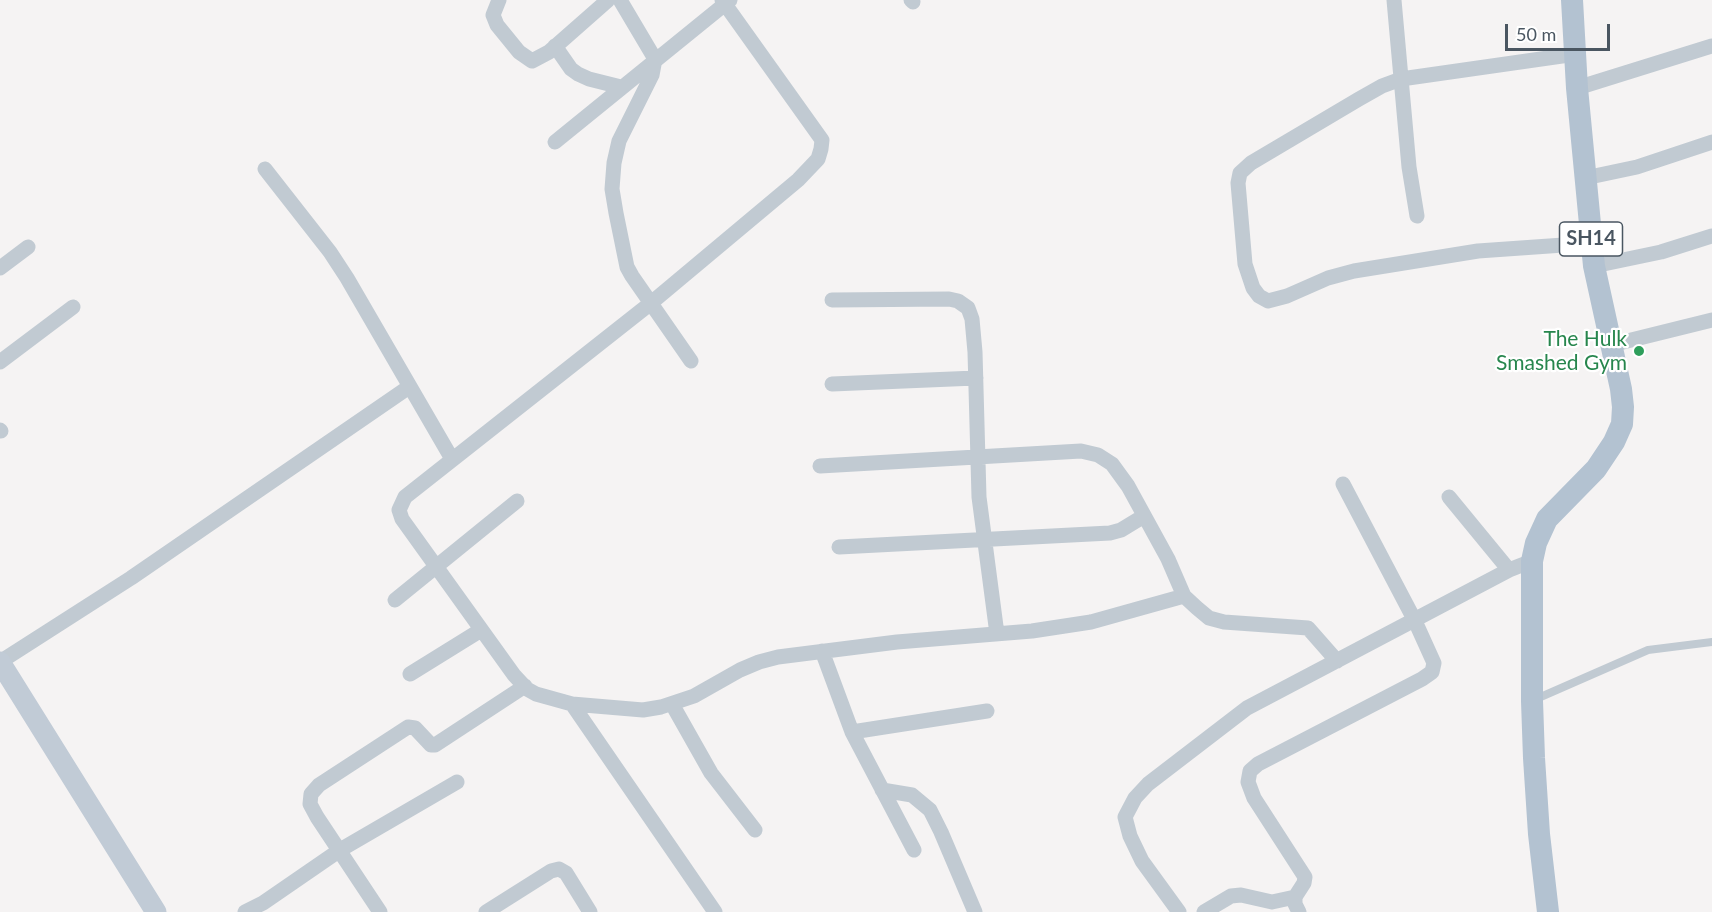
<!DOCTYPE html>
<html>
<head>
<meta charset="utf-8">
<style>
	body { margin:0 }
	#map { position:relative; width:1712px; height:912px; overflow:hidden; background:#f5f3f3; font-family:Lato,sans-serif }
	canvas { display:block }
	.scale { position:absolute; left:1505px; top:24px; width:105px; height:27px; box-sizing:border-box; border:3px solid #4a5661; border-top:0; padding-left:8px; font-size:18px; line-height:21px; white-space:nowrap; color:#4a5661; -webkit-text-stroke:4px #fff; paint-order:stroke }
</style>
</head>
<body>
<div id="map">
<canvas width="1712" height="912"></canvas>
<div class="scale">50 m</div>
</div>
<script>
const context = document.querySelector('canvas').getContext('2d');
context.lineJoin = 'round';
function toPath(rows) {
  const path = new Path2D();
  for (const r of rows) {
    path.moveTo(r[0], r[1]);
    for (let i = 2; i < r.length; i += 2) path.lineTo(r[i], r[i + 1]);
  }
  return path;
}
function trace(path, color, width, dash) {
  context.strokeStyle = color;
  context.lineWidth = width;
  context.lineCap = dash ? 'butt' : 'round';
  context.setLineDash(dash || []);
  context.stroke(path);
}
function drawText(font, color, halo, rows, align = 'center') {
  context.font = font + ' Lato,sans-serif';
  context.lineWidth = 4.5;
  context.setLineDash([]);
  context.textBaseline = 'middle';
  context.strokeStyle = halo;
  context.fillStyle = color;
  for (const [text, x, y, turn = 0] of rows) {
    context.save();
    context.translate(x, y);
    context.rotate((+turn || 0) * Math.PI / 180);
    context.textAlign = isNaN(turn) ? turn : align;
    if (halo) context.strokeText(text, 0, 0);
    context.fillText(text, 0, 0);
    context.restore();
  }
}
const lane = toPath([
	[1536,699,1648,650,1712,642]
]);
const street = toPath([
	[499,0,493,15,497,25,519,52,532,61,549,52,608,0],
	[620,0,655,59,652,75,619,141,614,163,612,189,616,213,627,267,632,276,691,361],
	[722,0,822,140,821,149,818,159,798,180,651,303,405,497,399,510,402,519,514,675,527,689,536,694,572,704,643,710,661,707,694,696,740,670,759,662,778,657,897,642,1032,631,1091,622,1184,596],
	[911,0,913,2],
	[1394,0,1409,167,1417,216],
	[555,46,571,69,578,74,589,79,621,87],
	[1576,54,1401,79,1382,86,1359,99,1251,163,1240,173,1238,183,1245,264,1253,288,1259,296,1268,301,1287,296,1328,278,1354,271,1478,251,1592,243],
	[1577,88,1712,46],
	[555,142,730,0],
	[265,169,330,252,347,278,452,459],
	[1585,178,1637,167,1712,142],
	[1594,266,1661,252,1712,236],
	[0,268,28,247],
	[832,300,949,299,958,301,968,308,972,319,975,352,979,497,997,634],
	[1611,345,1712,320],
	[0,362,73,307],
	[832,384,976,378],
	[0,430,1,431],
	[820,466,1081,451,1098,455,1112,464,1128,486,1168,559,1184,596,1197,608,1209,618,1224,622,1308,628,1337,661],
	[1449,497,1509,570],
	[839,547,1110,533,1121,530,1144,516],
	[395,600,517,501],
	[822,651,852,732,914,850],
	[0,662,131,578,409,387],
	[410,674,481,630],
	[572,704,715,912],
	[672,704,711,773,755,830],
	[852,732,987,711],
	[882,790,912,795,930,810,941,832,975,912],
	[245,912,263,903,340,850,457,782],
	[380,912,317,817,310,804,311,794,319,785,408,727,415,728,431,745,435,745,525,686],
	[486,912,551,871,559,869,566,873,590,912],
	[1179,912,1142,861,1130,836,1125,817,1135,798,1148,784,1247,708,1509,570,1532,561],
	[1204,912,1231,896,1241,895,1272,902,1295,897],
	[1299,912,1295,904,1295,897,1304,883,1305,877,1254,798,1248,782,1250,771,1258,764,1422,679,1432,672,1434,663,1415,621,1343,484]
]);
const secondary = toPath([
	[0,662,156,912]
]);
const primary = toPath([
	[1548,912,1539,834,1534,758,1532,701,1532,561,1536,543,1547,519,1596,469,1614,442,1622,424,1623,407,1621,389,1594,266,1577,88,1572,0]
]);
const markers = [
	[1639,351,6,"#2e9e5b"]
];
const shields = [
	[1591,239,63]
];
const shieldNames = [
	["SH14",1591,239]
];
const leisureNames = [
	["The Hulk",1627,339],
	["Smashed Gym",1627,363]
];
trace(lane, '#c1cad2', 8);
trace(street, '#c1cad2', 15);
trace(secondary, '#c1cbd6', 21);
trace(primary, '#b3c2d1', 22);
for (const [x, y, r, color] of markers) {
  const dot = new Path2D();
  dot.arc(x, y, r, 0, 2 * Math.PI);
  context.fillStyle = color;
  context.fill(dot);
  trace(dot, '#fff', 2);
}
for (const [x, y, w] of shields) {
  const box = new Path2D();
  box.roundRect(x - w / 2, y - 17, w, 34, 4.5);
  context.fillStyle = '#fff';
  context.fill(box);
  trace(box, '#4a5661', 1.5);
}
drawText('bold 20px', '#4a5661', null, shieldNames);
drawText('21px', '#27864d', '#fff', leisureNames, 'right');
</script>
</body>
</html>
